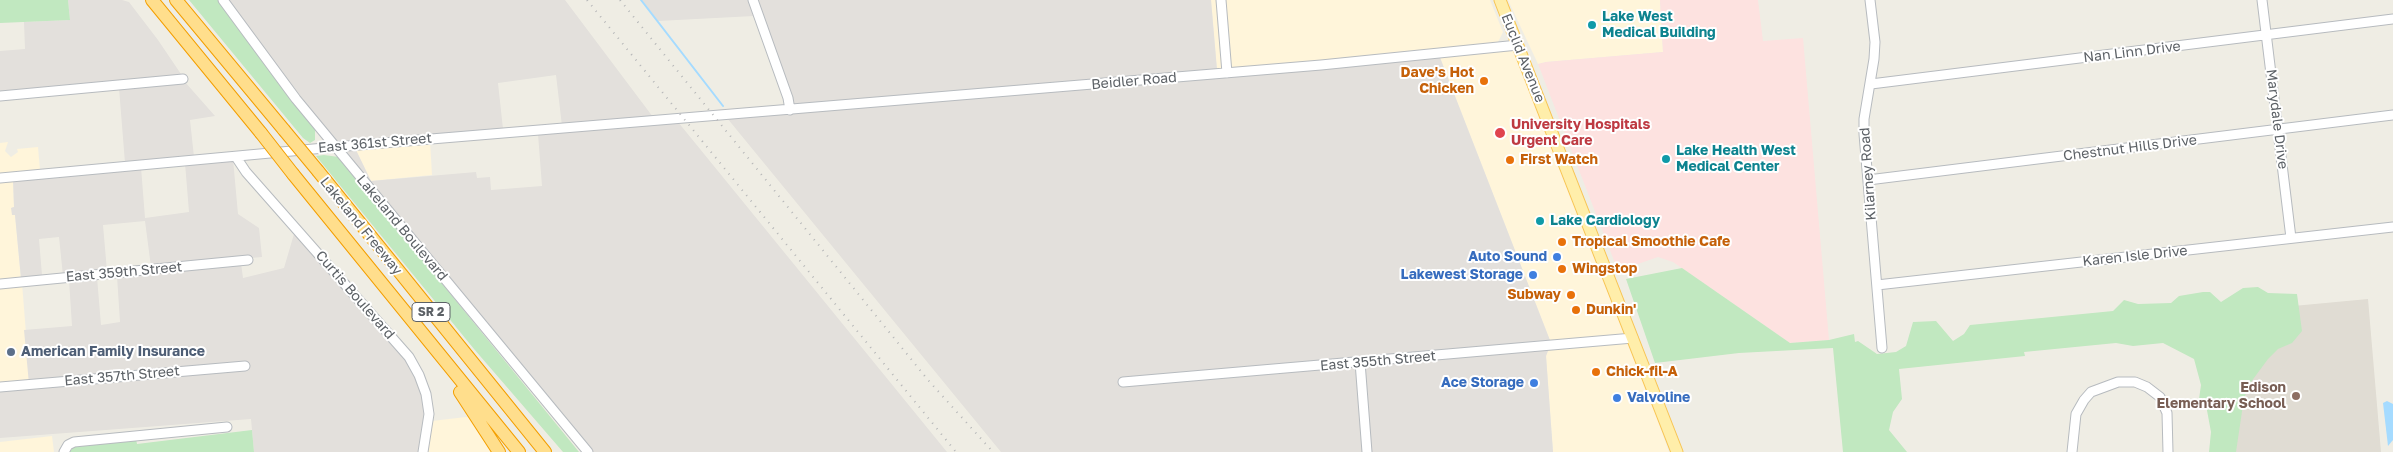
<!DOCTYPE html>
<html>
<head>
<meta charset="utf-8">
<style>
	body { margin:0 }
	canvas { display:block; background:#efede4 }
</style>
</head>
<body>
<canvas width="2393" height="452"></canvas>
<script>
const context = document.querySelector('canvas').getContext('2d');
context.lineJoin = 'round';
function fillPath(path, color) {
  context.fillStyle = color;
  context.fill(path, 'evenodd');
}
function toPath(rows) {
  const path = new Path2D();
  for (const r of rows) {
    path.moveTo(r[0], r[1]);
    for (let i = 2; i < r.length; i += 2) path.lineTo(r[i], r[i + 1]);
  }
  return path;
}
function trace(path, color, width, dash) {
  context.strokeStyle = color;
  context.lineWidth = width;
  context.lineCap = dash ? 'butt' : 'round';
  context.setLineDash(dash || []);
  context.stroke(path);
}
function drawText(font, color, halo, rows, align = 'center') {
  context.font = font + ' "Golos Text",sans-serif';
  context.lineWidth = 4;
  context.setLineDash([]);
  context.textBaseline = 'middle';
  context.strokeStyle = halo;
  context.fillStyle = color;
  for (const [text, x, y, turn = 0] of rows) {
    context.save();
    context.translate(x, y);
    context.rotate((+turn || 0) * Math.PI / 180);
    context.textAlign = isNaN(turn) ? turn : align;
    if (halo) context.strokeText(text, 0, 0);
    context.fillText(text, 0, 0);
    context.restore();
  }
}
const commercial = toPath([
	[1211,0,1490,0,1503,32,1498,42,1494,43,1217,70],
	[1508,0,1660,0,1663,52,1546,62,1538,64],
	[1515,47,1629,336,1551,343,1439,55],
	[430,141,432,175,371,181,355,148],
	[8,142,5,151,11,157,18,152,17,149,38,147,40,170,0,176,0,143],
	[13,178,14,207,11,208,15,214,21,280,0,282,0,179],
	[22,283,30,384,0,386,0,285],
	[1631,342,1669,452,1553,452,1546,356,1549,347],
	[466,417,476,420,493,452,427,452,432,421],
	[52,436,54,452,0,452,0,442]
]);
const industrial = toPath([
	[68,0,122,0,129,2,158,40,183,77,0,95,0,51,25,49,24,22,70,20],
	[227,0,565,0,653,117,562,126,556,75,498,83,503,129,336,142],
	[642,0,748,0,754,16,658,21],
	[758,0,1211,0,1217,70,793,106,791,94],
	[1439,55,1551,343,1546,356,1553,452,1001,452,727,118,1120,86],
	[185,82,215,116,190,120,194,157,125,163,119,88],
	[678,122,947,452,592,452,343,149,355,148,371,181,476,172,477,178,490,177,491,190,542,186,538,134],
	[233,159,238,214,259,228,262,257,151,267,145,221,103,225,107,271,63,276,59,237,39,239,42,275,21,278,15,215,12,215,11,208,14,207,13,178,141,167,145,218,189,212,185,163],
	[294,234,407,357,415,371,426,407,421,452,254,452,251,419,0,438,0,389,29,384,24,330,72,326,69,280,97,277,101,325,120,322,117,276,241,263,243,278,284,268]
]);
const education = toPath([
	[2368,299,2381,452,2220,452,2208,314]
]);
const medical = toPath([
	[1660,0,1758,0,1763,41,1803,38,1829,340,1790,343,1673,262,1658,257,1618,271,1538,64,1546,62,1663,52]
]);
const green = toPath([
	[0,0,68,0,70,20,0,23],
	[189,0,218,0,315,128,315,140,310,143,303,138],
	[324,155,339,157,579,452,563,452,474,349,316,156],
	[1682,268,1790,343,1829,340,1854,334,1855,342,1858,341,1877,354,1896,352,1906,346,1913,322,1936,321,1953,341,1964,334,1970,325,2113,311,2124,300,2138,304,2171,303,2179,296,2203,292,2210,292,2221,302,2243,288,2258,287,2268,293,2297,294,2302,331,2292,343,2278,349,2268,359,2251,382,2244,398,2236,452,2209,452,2211,432,2206,405,2199,399,2201,385,2194,359,2163,343,2133,346,2116,343,2024,352,2025,356,1899,369,1902,399,1893,412,1889,430,1907,452,1843,452,1833,348,1739,353,1655,363,1626,279],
	[252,430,254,452,69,452,75,446,85,444,136,439,137,444]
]);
const water = toPath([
	[2387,401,2393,404,2393,440,2388,446,2383,403]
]);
const stream = toPath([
	[641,0,723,106]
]);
const minor = toPath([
	[223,0,296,99,588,452],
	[753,0,788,98,790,110],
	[1221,0,1227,73],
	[1870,0,1875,42,1874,59,1864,119,1864,134,1882,348],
	[2262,0,2291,238],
	[1871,84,2393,19],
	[0,96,183,79],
	[236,157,246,172,409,357,419,375,426,394,429,414,423,452],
	[0,178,335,147,1321,65,1518,45],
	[1868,180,2393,115],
	[0,284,248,260],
	[1877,285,2393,227],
	[1360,362,1367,452],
	[1123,382,1633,338],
	[0,387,245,366],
	[64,452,68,445,74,442,227,427],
	[2072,452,2076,414,2084,400,2091,392,2118,382,2135,382,2147,387,2160,397,2167,413,2168,452]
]);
const major = toPath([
	[1500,0,1677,452]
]);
const highway = toPath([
	[152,0,261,133],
	[176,0,284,130],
	[318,171,545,452],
	[293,174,519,452],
	[460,392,499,452]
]);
const rail = toPath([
	[587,0,956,452],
	[620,0,928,380,993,452]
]);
const highwayBridge = toPath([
	[284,130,318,171],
	[261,133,293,174]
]);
const markers = [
	[1592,25,5,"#0f9aa8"],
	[1484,81,5,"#e8710a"],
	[1500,133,6,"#e0444e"],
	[1666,159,5,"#0f9aa8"],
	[1510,160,5,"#e8710a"],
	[1540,221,5,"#0f9aa8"],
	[1562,242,5,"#e8710a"],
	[1557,257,5,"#3f7fe0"],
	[1562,269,5,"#e8710a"],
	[1533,275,5,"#3f7fe0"],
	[1571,295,5,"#e8710a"],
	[1576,310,5,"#e8710a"],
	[11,352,5,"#5c6f8a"],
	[1596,372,5,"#e8710a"],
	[1534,383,5,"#3f7fe0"],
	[2296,396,5,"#8d6e63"],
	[1617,398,5,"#3f7fe0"]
];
const shields = [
	[431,312,38]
];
const shieldNames = [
	["SR 2",431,312]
];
const cultureNames = [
	["Lake West",1602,17],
	["Medical Building",1602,33],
	["Lake Health West",1676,151],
	["Medical Center",1676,167],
	["Lake Cardiology",1550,221]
];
const streetNames = [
	["Nan Linn Drive",2132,52,-7],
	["Euclid Avenue",1523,58,68],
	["Beidler Road",1134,81,-5],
	["Marydale Drive",2277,119,83],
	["East 361st Street",375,143,-5],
	["Chestnut Hills Drive",2130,148,-7],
	["Kilarney Road",1868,174,-94],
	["Lakeland Freeway",361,226,51],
	["Lakeland Boulevard",402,228,50],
	["Karen Isle Drive",2135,256,-6],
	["East 359th Street",124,272,-5],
	["Curtis Boulevard",355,295,49],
	["East 355th Street",1378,361,-5],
	["East 357th Street",122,376,-5]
];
const foodNames = [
	["Dave's Hot",1474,73,"right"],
	["Chicken",1474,89,"right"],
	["First Watch",1520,160],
	["Tropical Smoothie Cafe",1572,242],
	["Wingstop",1572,269],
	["Subway",1561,295,"right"],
	["Dunkin'",1586,310],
	["Chick-fil-A",1606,372]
];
const healthNames = [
	["University Hospitals",1511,125],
	["Urgent Care",1511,141]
];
const shopNames = [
	["Auto Sound",1547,257],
	["Lakewest Storage",1523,275],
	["Ace Storage",1524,383],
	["Valvoline",1627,398,"left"]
];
const serviceNames = [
	["American Family Insurance",21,352]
];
const educationNames = [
	["Edison",2286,388],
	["Elementary School",2286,404]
];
fillPath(commercial, '#fff5da');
fillPath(industrial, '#e3e0dc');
fillPath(education, '#e0dcd3');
fillPath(medical, '#fde2e0');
fillPath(green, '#c1e8c0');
fillPath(water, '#a5dbff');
trace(stream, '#a5dbff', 2);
trace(minor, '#b7bbbf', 11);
trace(major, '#f8c555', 13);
trace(highway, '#f49f00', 14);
trace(minor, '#fff', 9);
trace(major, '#fea', 11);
trace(highway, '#ffde8c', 12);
trace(rail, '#b5b6b7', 2, [1, 6]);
trace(highwayBridge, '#f49f00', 14, []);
trace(highwayBridge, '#ffde8c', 12);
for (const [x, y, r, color] of markers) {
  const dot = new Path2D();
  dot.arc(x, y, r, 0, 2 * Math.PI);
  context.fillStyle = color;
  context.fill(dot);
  trace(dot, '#fff', 2);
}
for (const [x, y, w] of shields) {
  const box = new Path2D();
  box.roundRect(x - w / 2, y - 9.5, w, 19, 4);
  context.fillStyle = '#fff';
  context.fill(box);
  trace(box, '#5c6166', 1);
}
drawText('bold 12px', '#5c6166', null, shieldNames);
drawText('bold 14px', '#0d838f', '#fff', cultureNames, 'left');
drawText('14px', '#5c6166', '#fff', streetNames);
drawText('bold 14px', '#c56008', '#fff', foodNames, 'left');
drawText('bold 14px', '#be3a42', '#fff', healthNames, 'left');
drawText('bold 14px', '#366cbe', '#fff', shopNames, 'right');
drawText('bold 14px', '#4e5e75', '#fff', serviceNames, 'left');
drawText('bold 14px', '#785e54', '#fff', educationNames, 'right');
</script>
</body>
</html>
